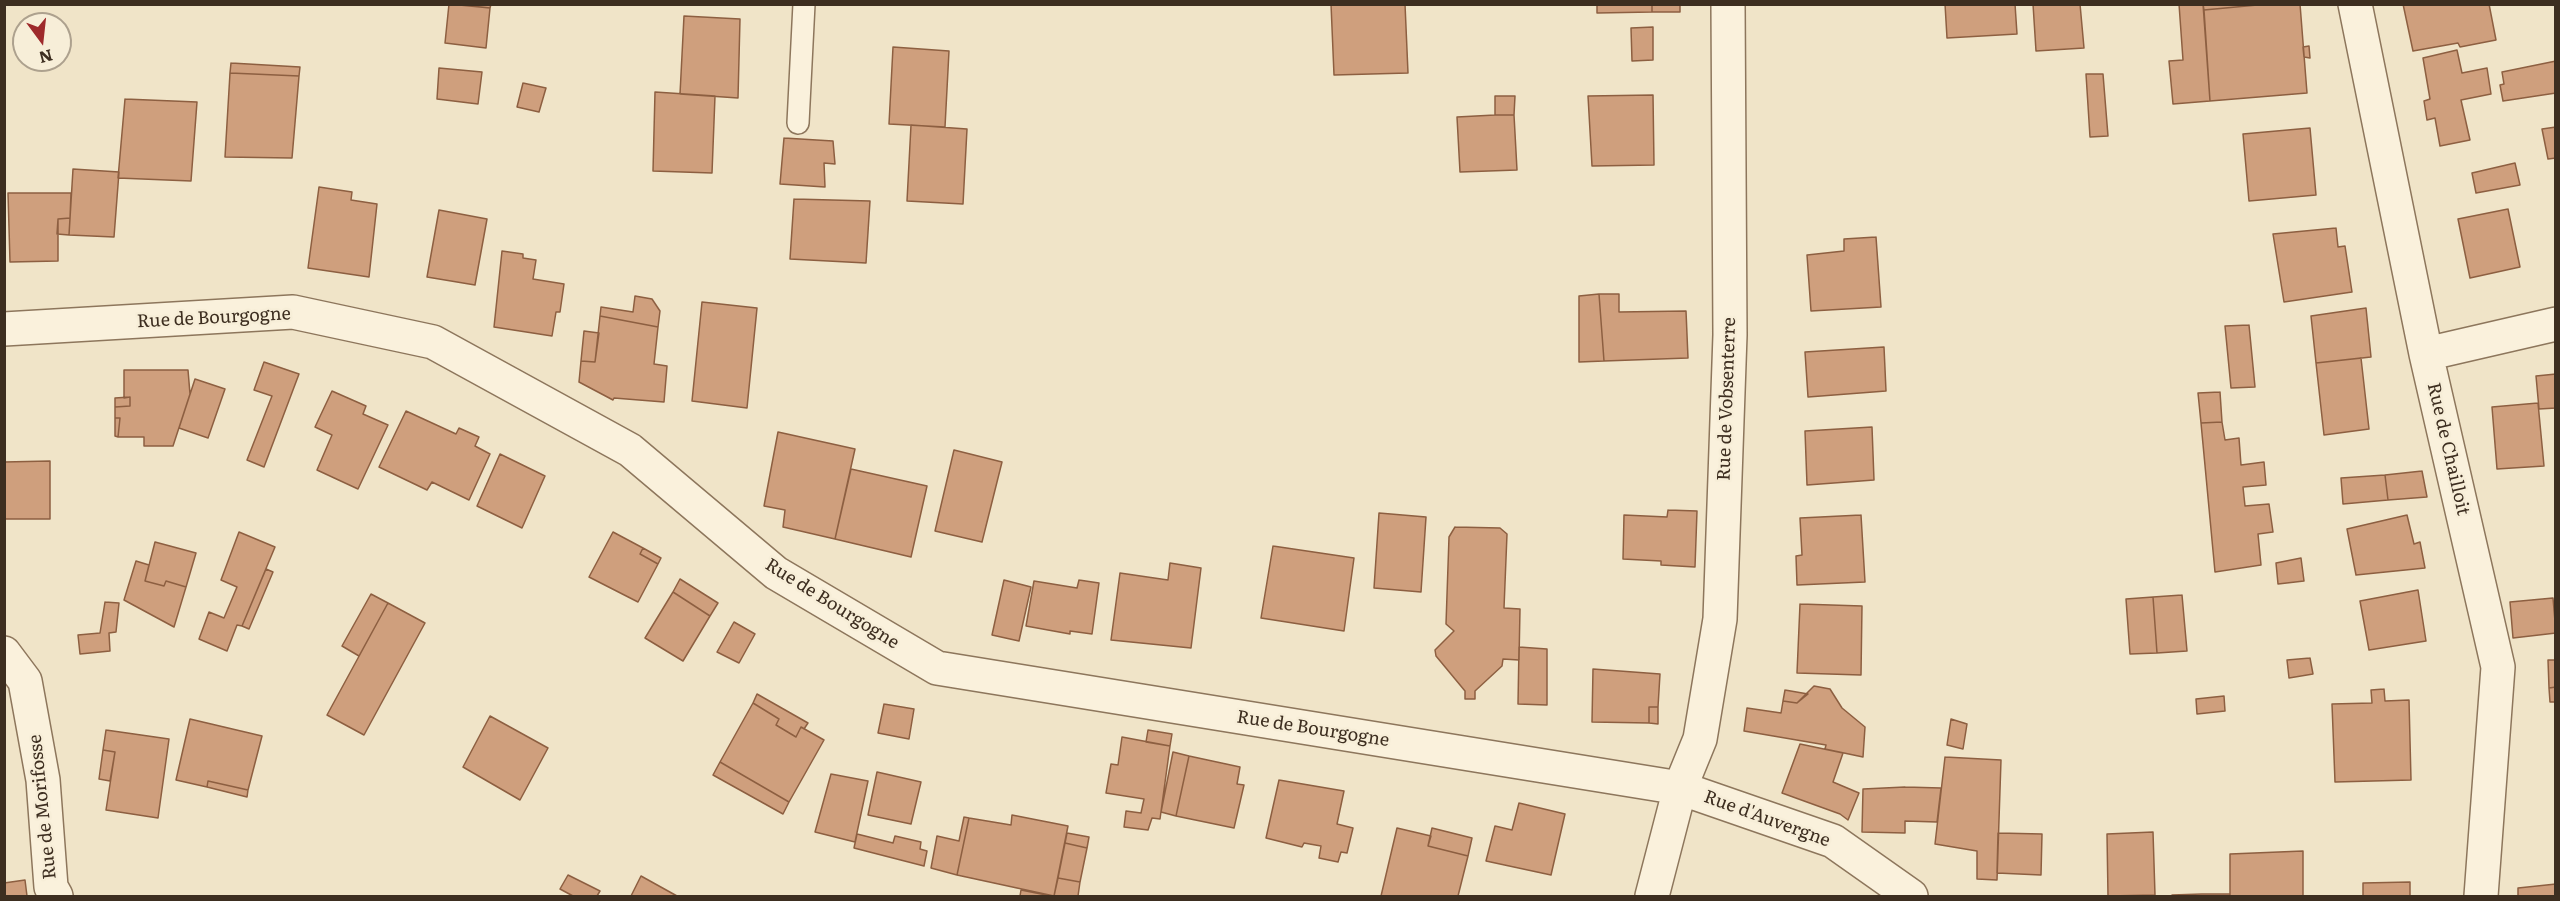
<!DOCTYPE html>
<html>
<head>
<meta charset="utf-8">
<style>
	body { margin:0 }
	#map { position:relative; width:2560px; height:901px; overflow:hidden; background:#f0e4c8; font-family:Literata,serif }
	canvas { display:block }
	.frame { position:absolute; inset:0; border:6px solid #3d2e20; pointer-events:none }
	.north { position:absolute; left:12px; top:12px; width:60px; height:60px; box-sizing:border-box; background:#f7eed8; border:2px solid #ada18e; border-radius:50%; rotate:165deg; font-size:16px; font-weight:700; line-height:24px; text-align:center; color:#3d2e20 }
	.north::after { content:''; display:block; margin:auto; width:21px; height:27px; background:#9e2a2b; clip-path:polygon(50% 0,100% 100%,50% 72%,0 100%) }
</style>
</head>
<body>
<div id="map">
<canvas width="2560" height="901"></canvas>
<div class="frame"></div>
<div class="north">N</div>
</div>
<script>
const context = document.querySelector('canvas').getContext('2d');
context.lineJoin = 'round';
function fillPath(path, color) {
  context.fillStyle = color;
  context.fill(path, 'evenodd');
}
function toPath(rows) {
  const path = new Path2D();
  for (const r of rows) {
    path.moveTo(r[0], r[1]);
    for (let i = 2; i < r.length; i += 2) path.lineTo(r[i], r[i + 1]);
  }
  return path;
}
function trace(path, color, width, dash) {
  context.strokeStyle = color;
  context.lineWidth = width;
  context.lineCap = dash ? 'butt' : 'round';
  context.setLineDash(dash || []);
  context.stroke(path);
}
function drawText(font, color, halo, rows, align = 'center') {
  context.font = font + ' Literata,serif';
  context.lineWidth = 5;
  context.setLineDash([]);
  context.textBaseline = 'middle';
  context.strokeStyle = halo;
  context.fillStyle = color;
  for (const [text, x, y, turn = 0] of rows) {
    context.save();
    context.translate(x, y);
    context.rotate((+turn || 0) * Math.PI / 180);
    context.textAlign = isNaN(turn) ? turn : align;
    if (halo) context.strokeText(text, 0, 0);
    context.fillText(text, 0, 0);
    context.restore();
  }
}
const building = toPath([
	[449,4,490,8,486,48,445,43,449,4],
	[454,4,491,4,490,8,454,4],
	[1331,4,1405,4,1408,73,1334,75,1331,4],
	[1597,4,1652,4,1652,12,1597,13,1597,4],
	[1652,4,1680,4,1680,12,1652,12,1652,4],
	[1945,4,2015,4,2017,34,1947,38,1945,4],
	[2033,4,2080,4,2084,48,2036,51,2033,4],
	[2179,4,2203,4,2210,101,2173,104,2169,61,2183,60,2179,4],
	[2203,4,2268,4,2204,10,2203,4],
	[2268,4,2300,4,2307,93,2210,101,2204,10,2268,4],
	[2403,4,2489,4,2496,40,2460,47,2458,43,2413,51,2403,4],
	[684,16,740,19,738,98,680,94,684,16],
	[1653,27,1653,60,1632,61,1631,28,1653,27],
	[2309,46,2310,58,2304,57,2303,47,2309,46],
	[893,47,949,51,945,127,889,124,893,47],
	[2457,50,2462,73,2487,68,2491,94,2461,100,2470,140,2440,146,2435,118,2427,120,2424,101,2430,99,2423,58,2457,50],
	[2556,61,2556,93,2503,101,2500,85,2504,84,2502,72,2556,61],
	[231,63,300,67,299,76,230,73,231,63],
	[439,68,482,72,478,104,437,99,439,68],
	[230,73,299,76,292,158,225,157,230,73],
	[2086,74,2103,74,2108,136,2090,137,2086,74],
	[523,83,546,88,539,112,517,107,523,83],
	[655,92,715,96,712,173,653,171,655,92],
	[1653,95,1654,165,1592,166,1588,96,1653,95],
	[1495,96,1515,96,1514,115,1495,115,1495,96],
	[125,99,197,102,191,181,118,178,125,99],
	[1495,115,1514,115,1517,170,1460,172,1457,117,1495,115],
	[911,125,967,129,963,204,907,201,911,125],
	[2556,127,2556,158,2548,159,2542,129,2556,127],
	[2310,128,2316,195,2249,201,2243,134,2310,128],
	[784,138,833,141,835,164,824,163,825,187,780,184,784,138],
	[2515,163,2520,185,2476,193,2472,173,2515,163],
	[73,169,119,172,114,237,69,235,73,169],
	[319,187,352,192,351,200,377,204,369,277,308,268,319,187],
	[8,193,71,193,70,218,58,219,58,261,10,262,8,193],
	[794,199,870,201,866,263,790,259,794,199],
	[2508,209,2520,267,2470,278,2458,219,2508,209],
	[439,210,487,219,475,285,427,277,439,210],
	[70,218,69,235,57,234,58,219,70,218],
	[2336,228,2338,247,2345,246,2352,292,2284,302,2273,234,2336,228],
	[1876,237,1881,307,1811,311,1807,255,1844,251,1844,239,1876,237],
	[502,251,523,254,523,258,536,260,533,279,564,284,560,312,556,312,552,336,494,327,502,251],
	[1599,294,1604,361,1579,362,1579,296,1599,294],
	[1599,294,1619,294,1619,312,1686,311,1688,358,1604,361,1599,294],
	[635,296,652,299,660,311,658,327,600,316,601,307,633,312,635,296],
	[702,302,757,308,747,408,692,401,702,302],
	[2366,308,2371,357,2316,363,2311,316,2366,308],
	[600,316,658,327,654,364,667,366,664,402,614,398,613,400,579,382,581,361,595,362,600,316],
	[2249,325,2255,387,2231,388,2225,326,2249,325],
	[584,331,599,333,595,362,581,361,584,331],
	[1884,347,1886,391,1808,397,1805,352,1884,347],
	[2361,358,2369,429,2324,435,2316,363,2361,358],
	[264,362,299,374,264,467,247,460,272,396,254,390,264,362],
	[124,370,188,370,190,394,173,446,144,446,144,437,118,437,120,418,115,418,115,407,130,406,130,397,124,398,124,370],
	[2556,374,2556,408,2539,409,2536,376,2556,374],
	[195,379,225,389,208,438,179,428,195,379],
	[332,391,366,406,363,414,388,425,358,489,317,470,332,435,315,427,332,391],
	[2220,392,2222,422,2201,423,2198,393,2220,392],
	[130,397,130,406,115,407,115,398,130,397],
	[2538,403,2544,466,2497,469,2492,407,2538,403],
	[406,411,456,434,459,428,479,437,475,446,490,454,469,500,432,482,427,490,379,467,406,411],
	[115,418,120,418,118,437,115,436,115,418],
	[2222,422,2225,440,2239,438,2241,465,2264,462,2266,485,2243,487,2245,506,2269,504,2273,532,2258,534,2261,565,2215,572,2201,423,2222,422],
	[1872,427,1874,480,1807,485,1805,431,1872,427],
	[778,432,855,449,835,539,783,527,785,510,764,506,778,432],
	[954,450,1002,462,982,542,935,531,954,450],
	[500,454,545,476,522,528,477,506,500,454],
	[50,461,50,519,4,519,4,462,50,461],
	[851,469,927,486,911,557,835,539,851,469],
	[2422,471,2427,497,2388,500,2385,475,2422,471],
	[2385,475,2388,500,2343,504,2341,478,2385,475],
	[1668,510,1697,511,1695,567,1661,565,1661,561,1623,559,1624,515,1667,517,1668,510],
	[1379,513,1426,517,1421,592,1374,588,1379,513],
	[1861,515,1865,582,1797,585,1796,556,1802,555,1800,518,1861,515],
	[2407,515,2414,544,2420,542,2425,568,2356,575,2347,529,2407,515],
	[1455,527,1500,528,1507,534,1504,608,1520,609,1519,660,1503,659,1502,666,1475,691,1475,699,1465,699,1465,691,1436,656,1435,650,1454,631,1446,624,1449,537,1455,527],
	[239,532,275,547,242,626,237,625,227,651,199,639,209,612,224,618,237,587,221,580,239,532],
	[613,532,643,548,640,554,658,564,638,602,589,577,613,532],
	[155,542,196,553,186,587,166,581,164,586,145,581,155,542],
	[1273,546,1354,558,1344,631,1261,618,1273,546],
	[643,548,661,558,658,564,640,554,643,548],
	[2301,558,2304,581,2278,584,2276,563,2301,558],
	[136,561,149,565,145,581,164,586,166,581,186,587,174,627,124,600,136,561],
	[1170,563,1201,568,1191,648,1111,640,1120,573,1168,580,1170,563],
	[266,569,273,572,249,629,242,626,266,569],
	[680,579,718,603,710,616,673,592,680,579],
	[1004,580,1031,587,1019,641,992,635,1004,580],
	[1079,580,1099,583,1092,634,1070,631,1070,634,1026,626,1034,581,1077,588,1079,580],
	[2418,590,2426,641,2369,650,2360,601,2418,590],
	[673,592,710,616,683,661,645,638,673,592],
	[371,594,388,603,359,656,342,646,371,594],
	[2182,595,2187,651,2157,653,2153,597,2182,595],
	[2153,597,2157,653,2130,654,2126,599,2153,597],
	[2553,598,2556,633,2513,638,2510,602,2553,598],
	[105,602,119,603,116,632,109,633,110,651,80,654,78,635,100,633,105,602],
	[388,603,425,623,364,735,327,715,388,603],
	[1800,604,1862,606,1861,675,1797,673,1800,604],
	[734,622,755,634,739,663,717,652,734,622],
	[1519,647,1547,649,1547,705,1518,704,1519,647],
	[2310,658,2313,674,2289,678,2287,660,2310,658],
	[2548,660,2556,660,2556,687,2549,688,2548,660],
	[1593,669,1660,674,1658,707,1649,707,1649,723,1592,722,1593,669],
	[1814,686,1830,689,1842,708,1865,727,1863,757,1825,749,1826,745,1744,731,1747,708,1781,713,1783,701,1797,703,1814,686],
	[2556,687,2556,702,2550,702,2549,688,2556,687],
	[2384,689,2385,701,2409,700,2411,780,2335,782,2332,704,2372,703,2371,690,2384,689],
	[1785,690,1808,694,1797,703,1783,701,1785,690],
	[757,694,808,723,804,729,801,727,796,737,776,725,779,719,753,703,757,694],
	[2224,696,2225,711,2197,714,2196,699,2224,696],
	[753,703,779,719,776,725,796,737,801,727,824,740,789,802,720,762,753,703],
	[884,704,914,709,909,739,878,733,884,704],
	[1649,707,1658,707,1658,724,1649,723,1649,707],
	[490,716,548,748,520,800,463,767,490,716],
	[190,719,262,736,248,790,208,781,207,787,176,780,190,719],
	[1951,719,1967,724,1963,749,1947,745,1951,719],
	[106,730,169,739,158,818,106,810,115,752,103,750,106,730],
	[1148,730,1172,734,1170,746,1146,742,1148,730],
	[1122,737,1170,746,1160,819,1152,818,1148,830,1124,827,1126,811,1141,813,1144,799,1106,793,1111,764,1118,765,1122,737],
	[1800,744,1843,753,1833,782,1859,793,1848,820,1840,814,1782,793,1800,744],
	[103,750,115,752,110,781,99,779,103,750],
	[1173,752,1189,756,1176,816,1161,812,1173,752],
	[1189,756,1240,767,1237,784,1244,785,1234,828,1176,816,1189,756],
	[1945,757,2001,760,1997,880,1977,879,1977,851,1935,844,1945,757],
	[720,762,789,802,783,814,713,775,720,762],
	[877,772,921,782,911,824,868,815,877,772],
	[831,774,868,781,855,842,815,832,831,774],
	[1279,780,1344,791,1337,824,1353,828,1347,853,1341,852,1338,862,1319,858,1321,846,1304,843,1302,847,1266,838,1279,780],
	[208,781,248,790,247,797,207,787,208,781],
	[1905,787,1941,788,1937,822,1905,821,1905,833,1862,832,1863,789,1905,787],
	[1519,803,1565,814,1551,875,1486,861,1495,826,1512,830,1519,803],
	[1012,815,1068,826,1054,896,957,875,969,818,1011,825,1012,815],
	[964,817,969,818,957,875,931,868,937,836,959,841,964,817],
	[1397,828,1431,836,1428,846,1468,856,1458,896,1381,896,1397,828],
	[1432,828,1472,838,1468,856,1428,846,1432,828],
	[2153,832,2155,895,2108,896,2107,834,2153,832],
	[1067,833,1089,837,1087,848,1065,843,1067,833],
	[1998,833,2042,834,2041,875,1997,873,1998,833],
	[857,834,893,843,895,836,921,842,920,849,927,851,924,866,854,848,857,834],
	[1065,843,1087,848,1080,882,1058,878,1065,843],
	[2303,851,2303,896,2230,896,2230,854,2303,851],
	[568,875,600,891,597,896,573,896,560,889,568,875],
	[641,876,677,896,631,896,641,876],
	[1058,878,1080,882,1078,896,1054,896,1058,878],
	[25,880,27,896,4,896,4,883,25,880],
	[2410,882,2410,896,2363,896,2363,883,2410,882],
	[2556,884,2556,896,2518,896,2518,888,2556,884],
	[1021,890,1051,896,1020,896,1021,890],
	[2202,894,2230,894,2230,896,2172,896,2172,895,2202,894]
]);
const lane = toPath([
	[798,123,804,4]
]);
const street = toPath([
	[2355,4,2426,354,2498,667,2481,896],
	[4,329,293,312,433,342,630,450,776,573,937,668,1680,788,1833,841,1911,896],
	[2426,354,2556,324],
	[4,653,25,681,43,780,51,887,56,896],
	[1652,896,1680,788,1700,739,1720,619,1730,335,1728,4]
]);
const streetNames = [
	["Rue de Bourgogne",214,318,-3],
	["Rue de Vobsenterre",1727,399,-88],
	["Rue de Chailloit",2448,449,77],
	["Rue de Bourgogne",832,604,32],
	["Rue de Bourgogne",1313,729,9],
	["Rue de Morifosse",43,807,-96],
	["Rue d'Auvergne",1767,819,20]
];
fillPath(building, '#cf9f7d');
trace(building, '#8d5f41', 1.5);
trace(lane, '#8d765c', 24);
trace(street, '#8d765c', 36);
trace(lane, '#faf1dc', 21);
trace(street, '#faf1dc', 33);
drawText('18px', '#3d2e20', '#f7eed8', streetNames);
</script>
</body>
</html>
